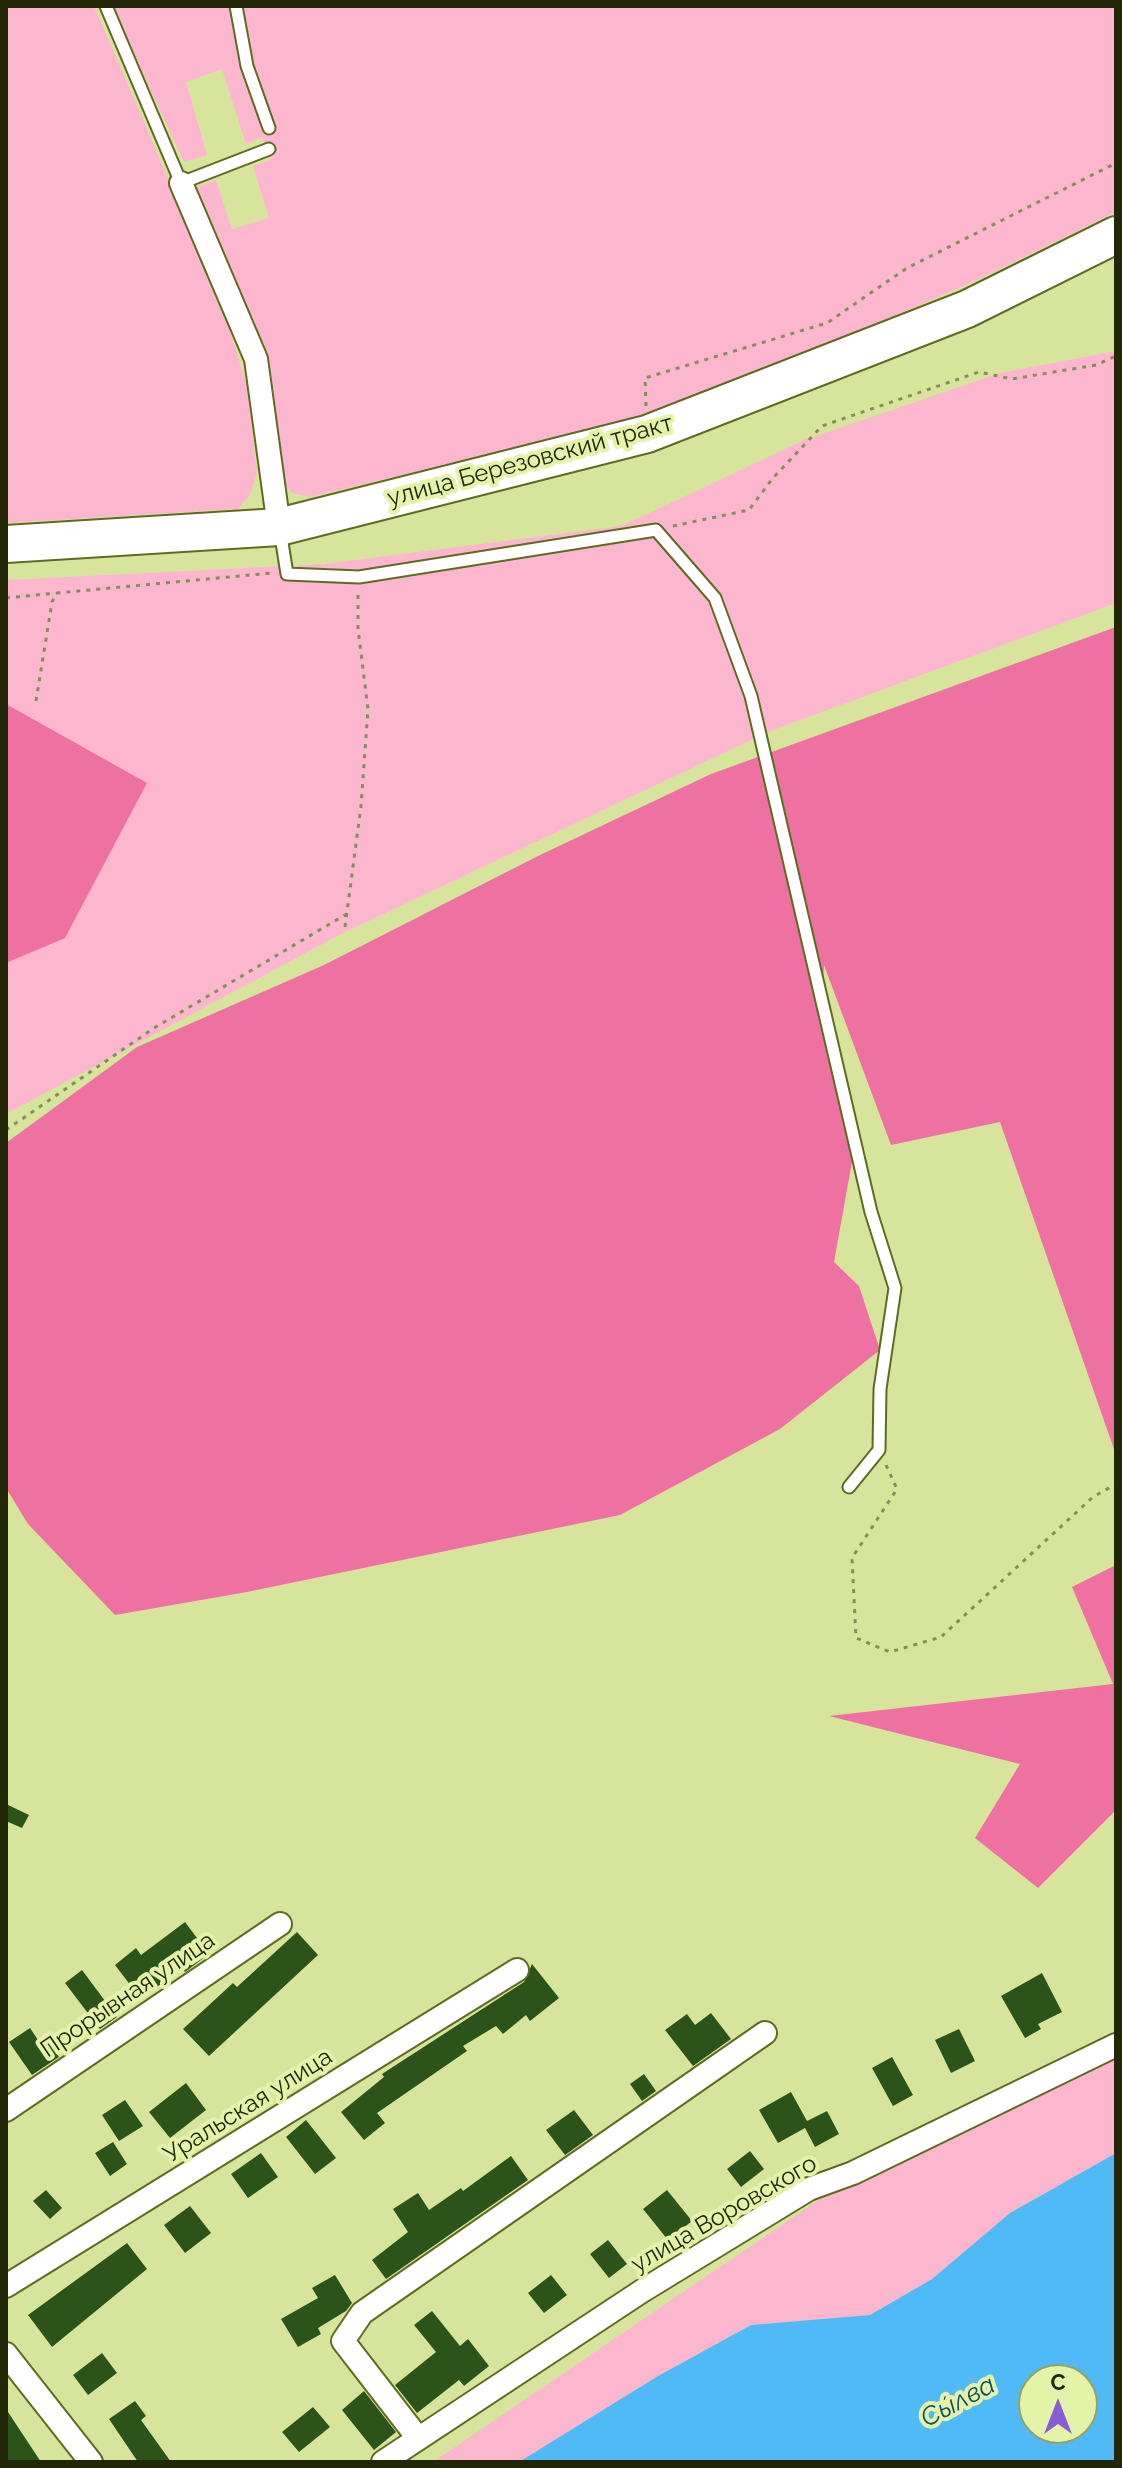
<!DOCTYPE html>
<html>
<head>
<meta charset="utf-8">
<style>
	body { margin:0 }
	#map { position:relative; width:1122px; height:2468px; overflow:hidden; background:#d7e59c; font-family:Raleway,sans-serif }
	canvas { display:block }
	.frame { position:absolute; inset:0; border:8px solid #222708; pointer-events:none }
	.north { position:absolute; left:1018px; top:2364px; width:80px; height:80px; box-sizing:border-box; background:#e4f3a8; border:2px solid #96a168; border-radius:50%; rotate:0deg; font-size:22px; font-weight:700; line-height:32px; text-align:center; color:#222708 }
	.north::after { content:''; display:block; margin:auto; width:28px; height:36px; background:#885cd5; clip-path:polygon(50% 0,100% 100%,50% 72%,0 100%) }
</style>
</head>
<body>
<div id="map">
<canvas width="1122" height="2468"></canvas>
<div class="frame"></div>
<div class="north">С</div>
</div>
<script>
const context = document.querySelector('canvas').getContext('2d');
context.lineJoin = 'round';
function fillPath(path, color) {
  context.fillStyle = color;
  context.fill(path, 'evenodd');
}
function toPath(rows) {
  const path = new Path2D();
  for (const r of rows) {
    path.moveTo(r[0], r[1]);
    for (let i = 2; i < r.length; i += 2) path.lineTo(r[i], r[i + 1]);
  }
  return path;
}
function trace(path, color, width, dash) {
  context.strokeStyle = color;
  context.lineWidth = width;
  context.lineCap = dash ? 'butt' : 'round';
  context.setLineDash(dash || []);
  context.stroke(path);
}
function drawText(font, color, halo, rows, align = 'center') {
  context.font = font + ' Raleway,sans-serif';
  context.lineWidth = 8;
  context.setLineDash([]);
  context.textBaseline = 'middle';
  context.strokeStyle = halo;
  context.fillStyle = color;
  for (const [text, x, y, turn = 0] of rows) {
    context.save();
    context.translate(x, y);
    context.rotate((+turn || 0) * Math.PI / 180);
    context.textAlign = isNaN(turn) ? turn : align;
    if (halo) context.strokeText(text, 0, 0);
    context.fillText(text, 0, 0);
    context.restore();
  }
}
const green = toPath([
	[6,6,94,6,221,301,247,386,257,473,250,495,238,509,6,523],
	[112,6,1116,6,1116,212,971,283,795,358,624,421,310,497,292,493,283,482,268,357,192,189,216,180,232,229,269,218,253,166,270,160,262,137,246,144,222,69,186,82,207,155,184,162],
	[1116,351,1116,603,768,732,341,934,6,1114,6,580,324,564,622,526,804,440,1000,373],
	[1116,2054,1116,2153,1010,2213,932,2279,870,2315,751,2325,658,2376,519,2462,433,2462,817,2201]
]);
const forest = toPath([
	[1116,627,1116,1455,1000,1122,891,1145,824,965,822,1005,853,1156,834,1262,859,1286,880,1350,780,1429,620,1515,247,1592,115,1615,28,1524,6,1488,6,1143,137,1047,324,965,538,856,711,774],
	[6,704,147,783,65,938,6,963],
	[1116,1565,1116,1810,1038,1888,975,1838,1020,1764,829,1716,1113,1684,1072,1587]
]);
const water = toPath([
	[1116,2153,1116,2462,519,2462,658,2376,751,2325,870,2315,932,2279,1010,2213],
	[1034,2380,1082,2380,1082,2428,1034,2428]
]);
const building = toPath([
	[6,1804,29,1815,22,1828,6,1821],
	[185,1922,209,1954,185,1972,182,1968,141,1999,115,1965,136,1948,141,1955],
	[297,1932,318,1955,209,2056,183,2029,233,1983,237,1987],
	[532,1964,559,1998,530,2021,526,2015,503,2034,496,2026,463,2046,467,2051,377,2113,385,2123,364,2140,341,2112,384,2077,382,2074,524,1982],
	[82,1970,117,2017,100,2029,65,1983],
	[1042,1973,1062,2012,1038,2024,1041,2029,1025,2038,1001,1996],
	[711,2013,731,2039,693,2066,665,2030,687,2014,695,2025],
	[30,2028,42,2046,49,2042,59,2057,32,2075,9,2042],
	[959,2029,975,2061,951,2073,935,2040],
	[892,2057,913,2095,893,2106,872,2068],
	[644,2074,656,2091,642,2101,630,2084],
	[186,2083,206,2110,170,2138,149,2112],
	[791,2092,807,2121,827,2111,839,2134,815,2147,805,2128,778,2143,759,2110],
	[125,2100,143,2126,119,2141,102,2115],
	[574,2110,593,2135,565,2155,546,2130],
	[306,2120,336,2158,315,2174,286,2137],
	[113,2142,127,2164,110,2176,95,2153],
	[750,2151,764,2169,741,2187,727,2169],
	[261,2153,278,2177,248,2198,231,2174],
	[511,2156,528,2180,386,2279,372,2260,408,2232,393,2209,418,2193,429,2210,461,2188,463,2191],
	[46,2190,62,2208,50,2219,33,2201],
	[667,2190,692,2221,668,2240,643,2209],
	[190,2206,211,2233,185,2253,164,2225],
	[608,2240,627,2264,609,2278,590,2254],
	[127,2243,147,2269,52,2347,28,2315],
	[335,2275,352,2303,346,2311,318,2328,321,2334,298,2347,281,2319,318,2298,312,2288],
	[551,2275,567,2295,544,2313,528,2293],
	[432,2311,460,2346,468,2339,489,2366,464,2386,459,2380,417,2413,395,2385,436,2352,414,2325],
	[102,2353,117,2373,88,2395,73,2375],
	[364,2391,396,2432,374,2450,342,2410],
	[135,2401,146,2416,141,2420,171,2462,138,2462,109,2419],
	[313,2407,330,2427,299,2452,282,2432],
	[6,2409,41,2462,6,2462]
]);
const path = toPath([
	[646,406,645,378,827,323,907,268,1116,163],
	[673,526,749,510,773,478,822,426,979,372,1012,379,1096,365,1116,356],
	[6,598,57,593],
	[36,701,52,602,57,593,272,573],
	[345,927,361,806,368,709,358,629,358,593],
	[6,1130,154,1028,350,912],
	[886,1465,897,1489,852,1558,856,1638,890,1652,941,1637,1093,1497,1116,1484]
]);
const service = toPath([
	[106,6,181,183,269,149],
	[236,6,247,66,269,128],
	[280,530,287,574,359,577,656,530,715,598,751,696,871,1212,895,1288,880,1389,879,1450,849,1487]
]);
const minor = toPath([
	[181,183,256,359,279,527],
	[6,2110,280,1924],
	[6,2286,517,1970],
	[6,2354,91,2462],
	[418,2438,343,2341,362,2313,765,2033],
	[383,2462,642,2291,809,2189,853,2173,1116,2045]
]);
const primary = toPath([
	[6,544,279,527,647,434,967,309,1116,235]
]);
const streetNames = [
	["улица Березовский тракт",530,461,-15],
	["Прорывная улица",128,1995,-34],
	["Уральская улица",248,2106,-32],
	["улица Воровского",724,2214,-30]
];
const waterNames = [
	["Сы́лва",958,2402,-28]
];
fillPath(green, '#fcb7ce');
fillPath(forest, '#ee71a2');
fillPath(water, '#50baf7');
fillPath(building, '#2c531a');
trace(service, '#5f6a22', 15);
trace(minor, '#5f6a22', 26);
trace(primary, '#5f6a22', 40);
trace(path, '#848e58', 3, [4, 6]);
trace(service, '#fff', 11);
trace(minor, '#fff', 22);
trace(primary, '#fff', 36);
drawText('24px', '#222708', '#e4f3a8', streetNames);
drawText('italic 26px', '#114b6a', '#e4f3a8', waterNames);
</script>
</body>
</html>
